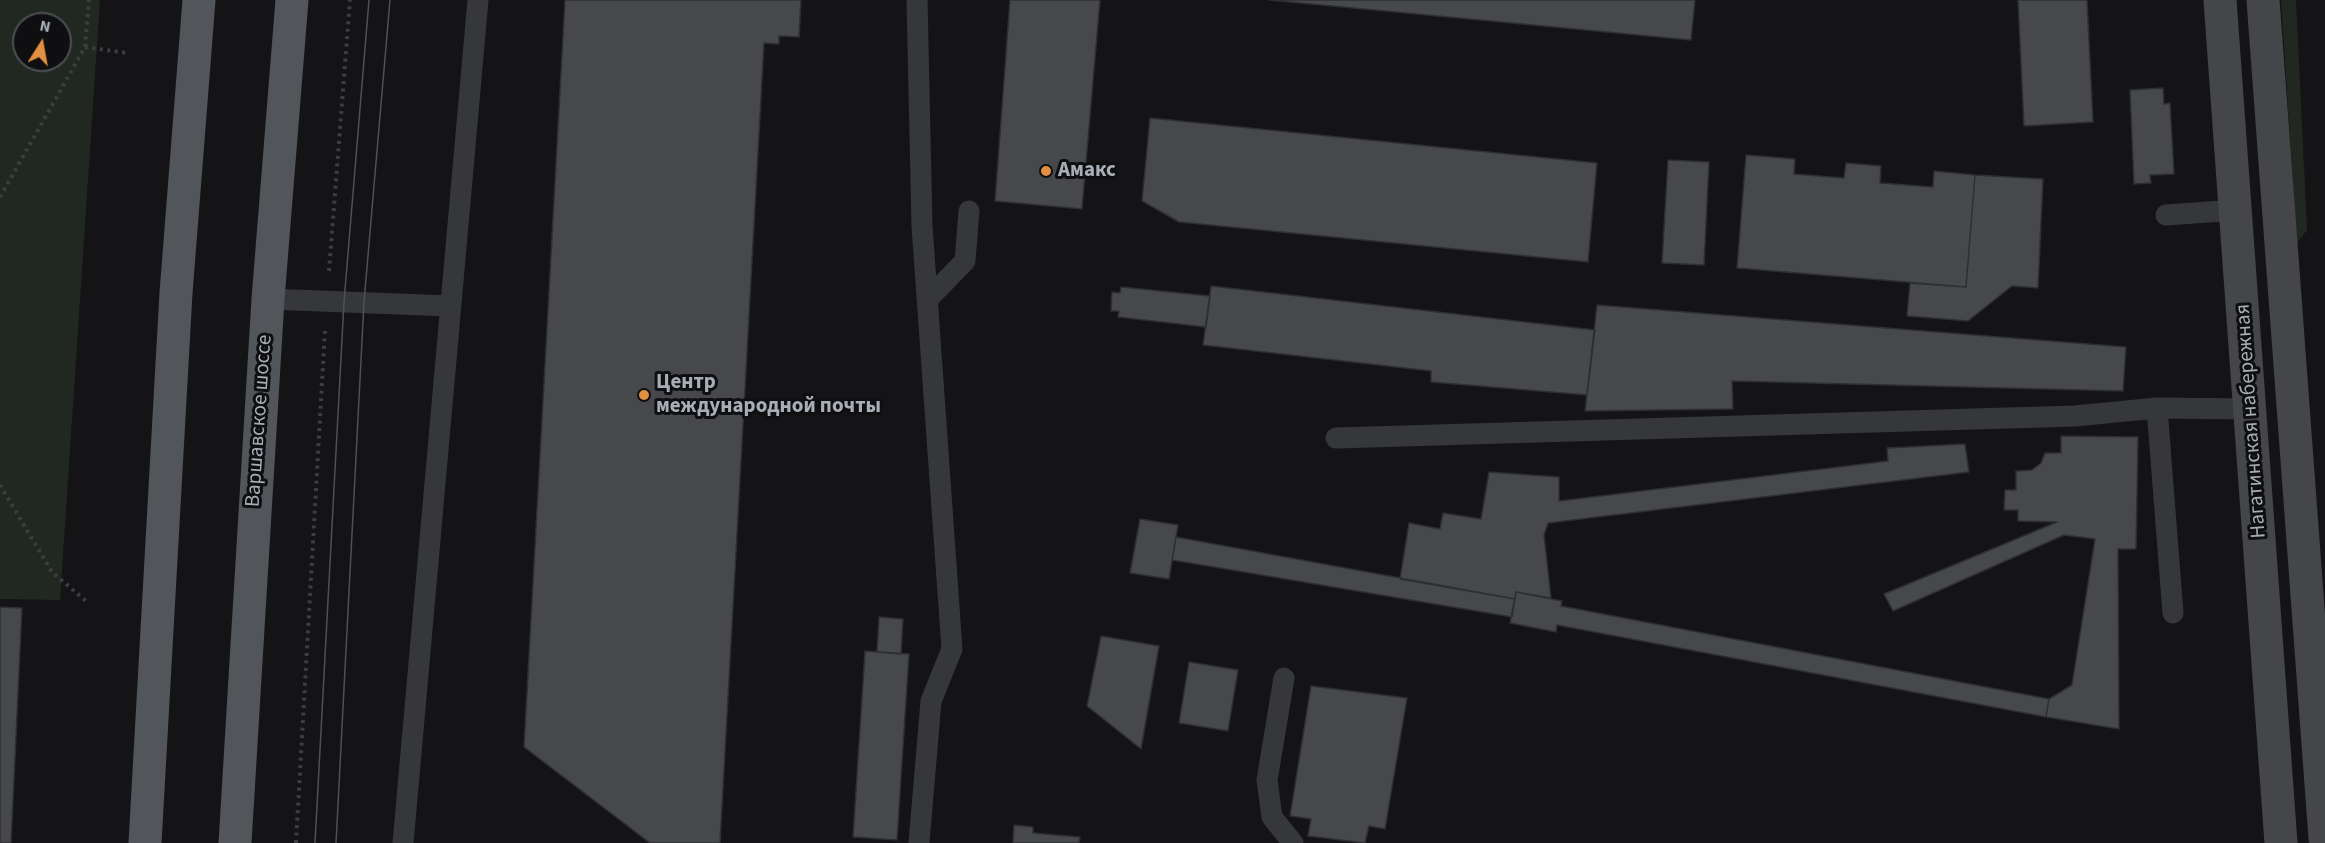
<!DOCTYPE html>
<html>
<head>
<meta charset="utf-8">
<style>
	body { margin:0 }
	#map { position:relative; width:2325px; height:843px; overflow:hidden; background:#141416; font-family:"Source Sans 3",sans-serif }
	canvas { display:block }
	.north { position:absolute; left:12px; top:12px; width:60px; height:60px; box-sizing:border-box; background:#0f0f11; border:2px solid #4c4f53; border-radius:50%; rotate:11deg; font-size:16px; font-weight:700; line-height:24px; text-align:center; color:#a7aeb5 }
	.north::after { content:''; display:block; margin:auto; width:21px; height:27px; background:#e19041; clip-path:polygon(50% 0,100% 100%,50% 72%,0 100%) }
</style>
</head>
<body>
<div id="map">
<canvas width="2325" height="843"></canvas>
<div class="north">N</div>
</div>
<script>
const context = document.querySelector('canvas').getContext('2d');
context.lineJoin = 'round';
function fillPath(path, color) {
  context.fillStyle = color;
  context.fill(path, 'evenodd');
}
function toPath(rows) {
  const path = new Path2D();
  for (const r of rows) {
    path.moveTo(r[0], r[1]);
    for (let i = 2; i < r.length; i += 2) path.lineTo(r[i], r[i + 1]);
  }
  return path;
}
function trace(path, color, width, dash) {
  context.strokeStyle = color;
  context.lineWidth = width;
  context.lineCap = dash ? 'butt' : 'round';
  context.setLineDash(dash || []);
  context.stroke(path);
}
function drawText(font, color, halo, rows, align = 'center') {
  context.font = font + ' "Source Sans 3",sans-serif';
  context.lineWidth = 6;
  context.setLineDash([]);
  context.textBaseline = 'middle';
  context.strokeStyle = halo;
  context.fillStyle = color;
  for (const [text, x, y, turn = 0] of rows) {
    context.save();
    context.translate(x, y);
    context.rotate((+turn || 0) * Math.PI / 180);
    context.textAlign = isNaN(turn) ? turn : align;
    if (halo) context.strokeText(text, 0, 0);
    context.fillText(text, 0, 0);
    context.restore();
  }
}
const green = toPath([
	[0,0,100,0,60,600,0,599],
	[24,24,60,24,60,60,24,60],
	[2281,0,2296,0,2307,230,2297,243]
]);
const building = toPath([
	[565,0,801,0,799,37,779,36,779,44,764,43,720,843,650,843,524,747,565,0],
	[1010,0,1100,0,1082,209,995,201,1010,0],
	[1269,0,1695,0,1691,40,1269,0],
	[2018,0,2087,0,2093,122,2024,126,2018,0],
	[2163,88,2164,104,2170,103,2174,174,2150,175,2151,183,2134,184,2130,90,2163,88],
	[1150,118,1597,163,1588,262,1179,222,1142,201,1150,118],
	[1746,155,1795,159,1794,174,1844,178,1846,163,1881,166,1880,183,1933,187,1934,171,1975,175,1966,287,1737,268,1746,155],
	[1668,160,1709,162,1704,265,1662,263,1668,160],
	[1975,175,2043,179,2038,288,2012,286,1968,321,1907,316,1910,283,1966,287,1975,175],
	[1211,286,1595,330,1587,395,1431,382,1431,371,1203,345,1211,286],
	[1121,287,1210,296,1206,327,1118,317,1119,311,1111,311,1112,292,1120,293,1121,287],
	[1597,305,2126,347,2123,391,1732,381,1733,409,1585,411,1597,305],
	[2061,436,2138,437,2136,549,2118,549,2119,729,2046,717,2049,699,2072,685,2095,539,2064,535,1893,611,1884,594,2057,522,2018,521,2018,510,2004,510,2005,490,2016,490,2016,471,2032,470,2041,463,2045,453,2061,453,2061,436],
	[1965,444,1969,472,1548,523,1544,535,1551,598,1516,592,1515,599,1400,579,1409,523,1440,529,1443,513,1481,519,1489,472,1559,477,1559,501,1888,461,1887,448,1965,444],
	[1140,519,1178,525,1169,579,1130,573,1140,519],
	[1176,537,1515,599,1512,617,1172,560,1176,537],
	[1516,592,1562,601,1561,606,2049,699,2046,717,1557,625,1556,632,1510,623,1516,592],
	[0,607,22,608,11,843,0,843,0,607],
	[879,617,903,619,901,654,877,652,879,617],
	[1101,636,1159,646,1141,749,1087,706,1101,636],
	[865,651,909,654,897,840,853,837,865,651],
	[1189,662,1238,670,1228,731,1179,723,1189,662],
	[1311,686,1407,698,1385,829,1369,826,1365,843,1308,836,1311,819,1290,816,1311,686],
	[1014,825,1033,827,1033,833,1080,837,1079,843,1013,843,1014,825]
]);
const path = toPath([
	[85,47,127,53],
	[0,197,85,47,89,0],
	[329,271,350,0],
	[0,485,52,572,86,601],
	[296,843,325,330]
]);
const service = toPath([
	[917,0,922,226,952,649,931,701,919,843],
	[2166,215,2236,210],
	[268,299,450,306],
	[927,300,965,261,969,211],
	[2157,408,2173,613],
	[1336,438,2075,416,2157,408,2251,409],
	[1284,678,1267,780,1272,817,1293,843],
	[403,843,478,0]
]);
const secondary = toPath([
	[2220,0,2281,843],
	[2263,0,2325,838]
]);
const primary = toPath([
	[145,843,176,293,199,0],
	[235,843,268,299,292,0]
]);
const tram = toPath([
	[315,843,344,302,369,0],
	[336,843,364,302,390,0]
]);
const markers = [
	[1046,171,6,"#e19041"],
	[644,395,6,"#e19041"]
];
const poiNames = [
	["Амакс",1058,171],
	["Центр",656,383],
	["международной почты",656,407]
];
const streetNames = [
	["Варшавское шоссе",260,421,-86],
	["Нагатинская набережная",2252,421,-94]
];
fillPath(green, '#212821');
fillPath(building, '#46484b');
trace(building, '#2e2f32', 1.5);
trace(path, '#3c3e41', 4, [3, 4.5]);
trace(service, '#36373a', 21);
trace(secondary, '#44464a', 33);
trace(primary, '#525559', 33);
trace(tram, '#4f5155', 1.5);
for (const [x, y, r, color] of markers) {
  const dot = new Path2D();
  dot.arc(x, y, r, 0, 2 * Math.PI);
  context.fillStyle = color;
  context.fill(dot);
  trace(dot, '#0f0f11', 2);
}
drawText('bold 21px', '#a7aeb5', '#0f0f11', poiNames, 'left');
drawText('21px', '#a7aeb5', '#0f0f11', streetNames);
</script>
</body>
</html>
